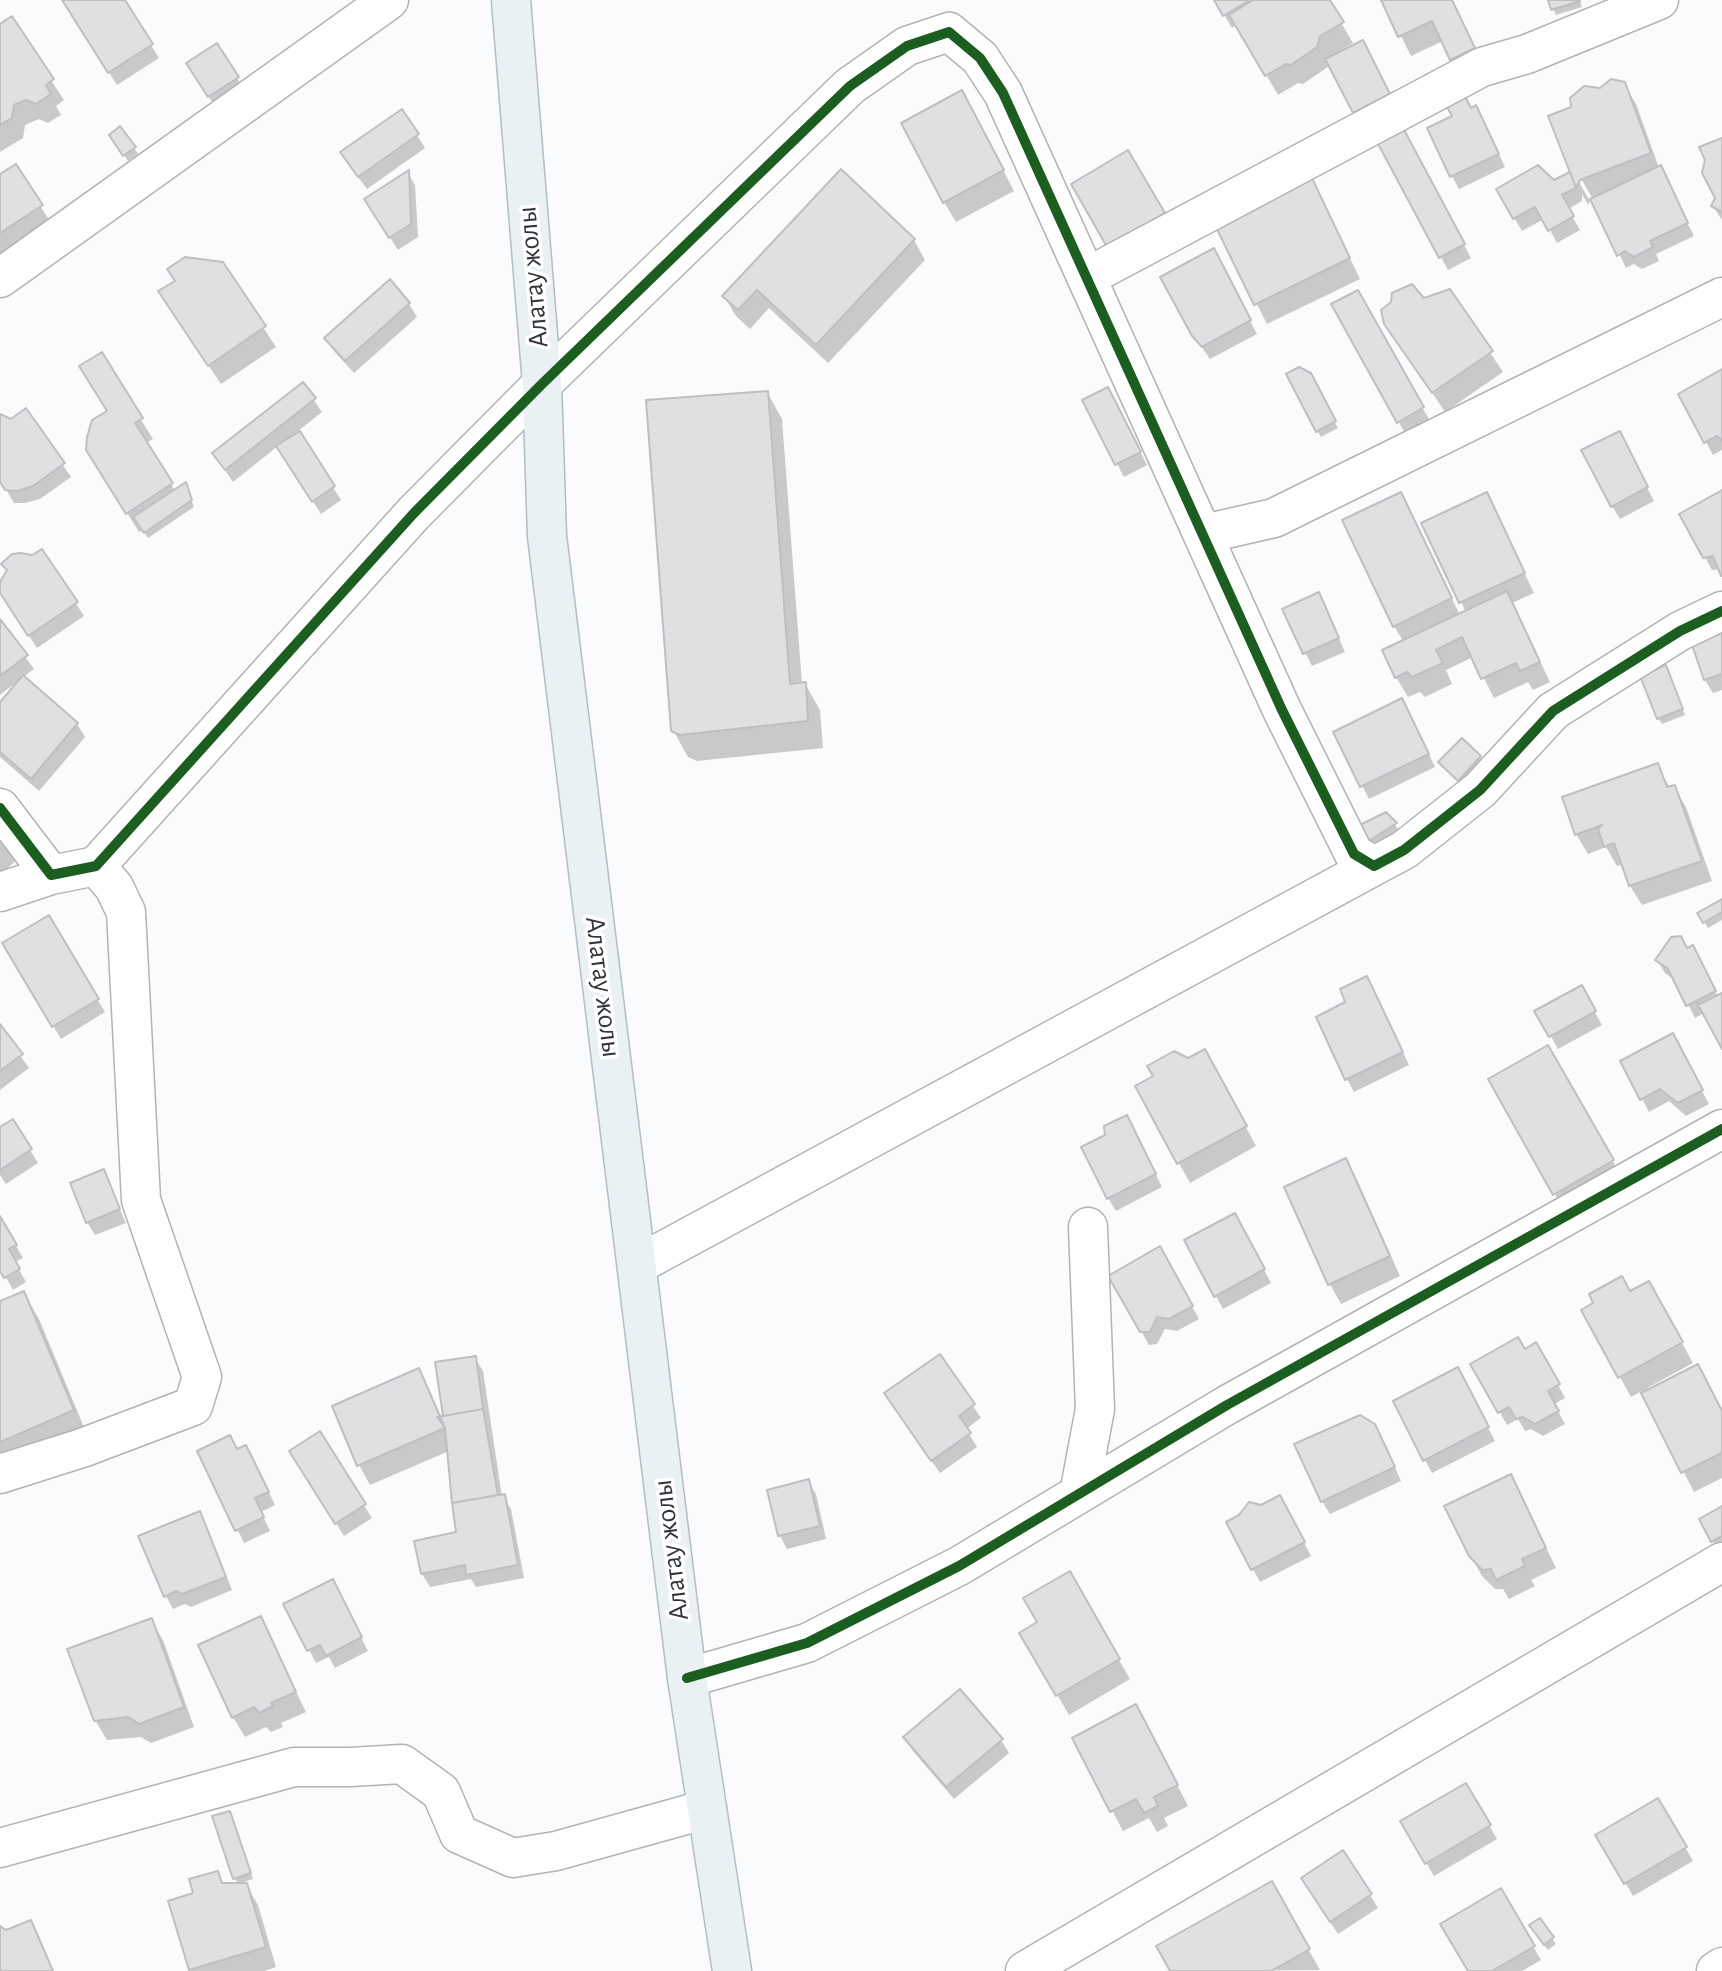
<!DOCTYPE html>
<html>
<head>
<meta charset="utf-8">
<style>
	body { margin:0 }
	canvas { display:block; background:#fafbfc }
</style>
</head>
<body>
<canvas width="1722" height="1971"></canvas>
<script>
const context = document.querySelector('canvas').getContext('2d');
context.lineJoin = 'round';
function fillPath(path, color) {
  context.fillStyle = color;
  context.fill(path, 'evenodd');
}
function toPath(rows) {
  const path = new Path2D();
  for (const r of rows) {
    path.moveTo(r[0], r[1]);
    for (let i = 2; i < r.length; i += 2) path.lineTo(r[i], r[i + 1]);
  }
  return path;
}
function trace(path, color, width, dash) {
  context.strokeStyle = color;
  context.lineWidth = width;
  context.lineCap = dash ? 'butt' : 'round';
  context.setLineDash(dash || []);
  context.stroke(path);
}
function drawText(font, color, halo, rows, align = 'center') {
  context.font = font + ' "Alegreya Sans",sans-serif';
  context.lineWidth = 7;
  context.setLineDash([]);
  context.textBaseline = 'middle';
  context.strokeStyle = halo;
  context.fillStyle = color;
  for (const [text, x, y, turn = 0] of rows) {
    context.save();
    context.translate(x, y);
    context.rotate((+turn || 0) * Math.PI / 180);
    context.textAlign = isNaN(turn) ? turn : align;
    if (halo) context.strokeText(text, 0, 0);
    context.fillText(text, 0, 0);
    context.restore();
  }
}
const shadow = toPath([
	[63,0,123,0,159,58,117,85],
	[1215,0,1249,0,1251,3,1257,0,1328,0,1353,43,1341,50,1343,52,1369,56,1396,107,1362,125,1329,62,1328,67,1303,84,1298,83,1278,95,1237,25,1232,28],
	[1383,0,1452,0,1485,68,1463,79,1443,41,1411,56],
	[1550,0,1580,0,1582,7,1556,15],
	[11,19,64,100,56,106,61,115,48,123,39,119,25,125,23,138,0,152,0,26],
	[195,77,237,78,245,91,217,109],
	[1624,84,1636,104,1659,168,1694,236,1656,254,1659,261,1642,269,1634,264,1626,268,1594,201,1577,172,1574,174,1590,201,1588,205,1582,194,1582,201,1568,209,1580,230,1557,243,1544,219,1522,231,1498,190,1573,181,1573,108,1601,89],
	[973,112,1014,191,956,222,944,202],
	[1483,120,1505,167,1459,189,1452,176],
	[417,135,425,148,367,189,350,166],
	[1722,140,1722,220,1713,206,1717,198],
	[114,141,134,148,138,154,128,161],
	[1378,141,1409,141,1471,258,1448,270],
	[15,166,53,226,0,260,0,176],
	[408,173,415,185,418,237,398,250,374,212],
	[1320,196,1360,279,1267,324,1215,222],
	[914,240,925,260,828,363,769,308,750,329,736,316,724,296],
	[222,264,276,347,221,384,172,312,176,282],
	[1220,264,1257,334,1210,359,1193,335],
	[389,282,409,304,417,317,354,373,334,351,327,338],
	[1449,291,1503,372,1445,412,1386,323,1423,300],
	[1357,292,1430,421,1406,435,1333,305],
	[101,355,153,439,146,443,175,491,188,490,194,507,148,538,143,530,139,532,100,470,109,412],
	[1722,371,1722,450,1713,455,1680,395],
	[1288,375,1309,375,1338,428,1321,437],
	[303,384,322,412,298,431,341,500,321,514,278,446,233,482,214,454],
	[767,392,782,419,802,684,805,684,820,710,823,748,697,761,688,757,673,730],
	[1084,401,1115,402,1147,465,1124,477],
	[26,411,71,477,40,499,25,503,14,503,0,479,0,416,11,421],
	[1626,446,1654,501,1620,519,1612,506],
	[1722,492,1722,574,1720,569,1712,570,1681,514],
	[1400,494,1460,615,1466,612,1423,524,1486,494,1534,593,1512,603,1550,682,1533,690,1528,682,1494,698,1473,657,1446,670,1452,684,1425,697,1420,692,1408,697,1396,677,1403,641,1394,626],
	[42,551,84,616,37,648,6,601,0,590,0,585,8,572,3,564,32,557],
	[1325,607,1345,652,1312,666,1284,610],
	[0,622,34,669,22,678,77,724,85,737,39,791,0,757,0,704,19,683,18,681,0,695],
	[1722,627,1722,690,1713,693,1705,680,1691,637],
	[1669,673,1685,715,1662,724,1658,718],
	[1409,713,1435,767,1369,799,1335,732],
	[1480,757,1483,763,1462,785,1441,763],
	[1657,765,1670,788,1674,787,1686,807,1712,881,1642,905,1630,886,1623,864,1617,866,1606,847,1588,854,1576,834],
	[1386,815,1399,830,1369,849,1358,831],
	[0,830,19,858,0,875],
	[1722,901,1722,920,1708,928,1699,913],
	[48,917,105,1012,61,1039,4,943],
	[1687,950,1699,960,1718,997,1722,995,1722,1045,1704,1013,1695,1018,1676,981,1665,973,1657,960],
	[1374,991,1409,1065,1354,1092,1347,1079],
	[1588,1000,1602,1025,1558,1049,1537,1011],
	[0,1027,29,1068,0,1090],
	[1548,1047,1624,1181,1566,1214,1490,1080],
	[1679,1048,1709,1104,1686,1116,1669,1101,1649,1112,1623,1062],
	[1216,1071,1256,1146,1190,1183,1179,1163],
	[12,1121,38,1163,6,1184,0,1175,0,1129],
	[1134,1130,1162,1187,1116,1211,1108,1198],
	[1345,1160,1357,1180,1400,1276,1341,1304,1330,1284],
	[103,1172,126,1223,95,1235,87,1222],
	[0,1218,23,1258,15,1262,26,1282,13,1290,0,1267],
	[1242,1228,1271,1283,1223,1309,1216,1296],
	[1159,1248,1199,1319,1177,1331,1165,1329,1157,1344,1149,1345,1110,1276],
	[24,1293,39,1319,88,1437,0,1474,0,1303],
	[1630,1293,1660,1303,1693,1363,1647,1388,1648,1391,1698,1366,1722,1411,1722,1478,1694,1492,1642,1391,1631,1397,1620,1377,1596,1303],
	[1536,1344,1565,1398,1554,1404,1565,1424,1543,1436,1531,1429,1525,1431,1518,1419,1507,1425,1473,1364,1524,1351],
	[940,1357,981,1418,966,1429,977,1447,940,1473,894,1407],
	[475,1358,483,1371,502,1497,511,1509,524,1578,476,1587,471,1579,430,1587,422,1574,416,1542,458,1534,449,1451,370,1485,359,1465,418,1370,442,1418,445,1417],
	[1465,1383,1495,1441,1432,1473,1425,1460],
	[320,1434,372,1518,344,1536,299,1465],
	[1382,1439,1401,1481,1330,1514,1322,1501],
	[237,1451,253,1460,275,1505,261,1512,270,1531,244,1543,199,1452],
	[808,1481,816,1494,826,1539,787,1549,780,1536,769,1491],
	[1521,1496,1556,1568,1531,1580,1535,1586,1509,1599,1503,1589,1495,1589,1482,1576,1470,1555],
	[1722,1508,1722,1553,1720,1554,1701,1519],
	[1287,1510,1311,1556,1260,1582,1228,1522],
	[199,1513,207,1526,232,1590,191,1607,185,1604,173,1609,166,1596],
	[1069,1574,1130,1679,1069,1715,1021,1633,1039,1623],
	[339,1594,368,1651,335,1668,329,1657,316,1663,285,1605],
	[260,1618,306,1712,281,1723,283,1727,271,1732,266,1727,245,1737,233,1717],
	[151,1620,163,1640,194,1727,151,1743,141,1737,107,1740,95,1720],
	[1147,1726,1188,1806,1164,1818,1168,1826,1157,1832,1149,1818,1123,1831,1074,1739],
	[905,1738,1001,1740,1009,1753,954,1799,913,1751],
	[1466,1785,1497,1839,1434,1876,1402,1822],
	[1658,1800,1693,1861,1633,1896,1598,1836],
	[232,1819,253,1879,238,1884,235,1878],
	[217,1873,224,1885,246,1885,258,1905,276,1967,264,1971,191,1971,170,1902,195,1895],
	[1271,1883,1320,1970,1172,1971],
	[1500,1890,1541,1960,1522,1971,1470,1971],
	[1310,1891,1370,1895,1378,1908,1338,1934],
	[30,1922,54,1971,0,1971,0,1928,6,1932],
	[1535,1932,1552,1938,1556,1944,1548,1950]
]);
const building = toPath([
	[62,0,125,0,153,44,108,73,62,0],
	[1214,0,1250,0,1223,16,1214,0],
	[1253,0,1330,0,1344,22,1320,36,1317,47,1291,65,1286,64,1265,76,1229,15,1253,0],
	[1381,0,1452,0,1475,48,1450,60,1432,21,1398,37,1381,0],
	[1548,0,1580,0,1580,1,1551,10,1548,0],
	[12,16,54,79,46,85,51,94,36,104,26,100,14,105,12,118,0,125,0,24,12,16],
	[1363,40,1390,94,1353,113,1325,59,1363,40],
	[217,43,239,77,208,97,186,63,217,43],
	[1611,79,1625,82,1651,153,1580,180,1576,188,1548,116,1571,107,1570,98,1584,86,1600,88,1611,79],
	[962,90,1004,170,943,203,901,123,962,90],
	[1465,96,1471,108,1476,105,1499,154,1450,177,1427,128,1452,116,1446,105,1465,96],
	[402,109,419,134,358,177,340,152,402,109],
	[120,126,136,147,123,156,109,135,120,126],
	[1402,126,1465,244,1439,258,1376,140,1402,126],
	[1722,138,1722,212,1711,206,1715,198,1702,173,1705,160,1699,147,1722,138],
	[1128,150,1165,213,1107,247,1071,184,1128,150],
	[16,164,43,205,0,233,0,174,16,164],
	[1538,165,1554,180,1570,172,1576,188,1562,195,1574,216,1548,231,1535,207,1513,219,1496,189,1538,165],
	[1661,165,1688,223,1650,241,1653,247,1634,257,1625,251,1617,256,1590,199,1661,165],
	[841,169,915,239,816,345,757,290,738,310,722,296,841,169],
	[409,170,411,224,389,238,364,199,409,170],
	[1310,174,1350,258,1254,305,1213,221,1310,174],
	[1214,248,1251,320,1202,347,1192,336,1160,277,1214,248],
	[185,257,223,262,266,326,208,366,158,291,175,281,167,269,185,257],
	[390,279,410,303,345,361,324,338,390,279],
	[1412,284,1424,298,1450,289,1493,351,1432,393,1384,324,1381,310,1391,302,1392,293,1412,284],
	[1358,290,1424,407,1397,423,1331,304,1358,290],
	[102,352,143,418,135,423,173,483,126,514,86,450,87,437,92,420,107,411,79,366,102,352],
	[1299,367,1311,373,1336,421,1316,432,1286,374,1299,367],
	[1722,369,1722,441,1717,436,1704,443,1678,394,1722,369],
	[303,382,316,398,225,470,212,453,303,382],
	[1108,387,1141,452,1115,465,1082,400,1108,387],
	[768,391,790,684,806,682,808,721,680,735,671,731,646,400,768,391],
	[26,408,65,463,33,486,17,491,5,490,0,482,0,414,11,419,26,408],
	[300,431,335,486,312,502,276,446,300,431],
	[1620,431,1648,487,1611,507,1581,450,1620,431],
	[186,482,192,500,144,533,133,517,186,482],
	[1722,490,1722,575,1721,576,1713,556,1703,558,1679,514,1722,490],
	[1401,492,1452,598,1393,627,1342,520,1401,492],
	[1487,492,1525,573,1459,603,1421,523,1487,492],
	[42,549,78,602,28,636,0,593,0,582,7,570,1,564,12,554,21,553,32,555,42,549],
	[1507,591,1540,662,1520,671,1516,663,1481,679,1462,637,1436,650,1443,663,1412,677,1407,672,1395,678,1382,650,1507,591],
	[1319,592,1339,638,1303,654,1282,609,1319,592],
	[0,619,28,655,0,676,0,619],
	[1722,625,1722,674,1704,680,1689,636,1722,625],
	[1666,665,1683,709,1657,719,1640,676,1666,665],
	[23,675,78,723,31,779,0,752,0,702,23,675],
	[1402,698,1429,754,1360,787,1333,732,1402,698],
	[1462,738,1481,756,1458,781,1438,762,1462,738],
	[1658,763,1667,787,1675,785,1702,861,1629,886,1614,843,1604,847,1598,829,1602,825,1575,835,1562,797,1658,763],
	[1386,812,1397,823,1364,844,1356,831,1362,824,1386,812],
	[1722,899,1722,912,1703,923,1697,913,1722,899],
	[49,915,99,999,52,1027,2,943,49,915],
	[1681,936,1687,948,1693,945,1716,991,1686,1006,1668,969,1655,960,1671,937,1681,936],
	[1367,976,1403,1052,1345,1080,1316,1017,1345,1002,1340,989,1367,976],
	[1582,985,1596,1011,1549,1037,1534,1011,1582,985],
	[1722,993,1722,1049,1697,1003,1700,1004,1722,993],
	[0,1024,23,1054,0,1071,0,1024],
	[1673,1033,1703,1090,1678,1103,1660,1089,1640,1100,1620,1061,1673,1033],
	[1548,1045,1614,1160,1553,1195,1488,1079,1548,1045],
	[1205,1049,1247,1126,1177,1164,1135,1086,1153,1076,1147,1066,1174,1051,1188,1058,1205,1049],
	[1127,1115,1156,1174,1107,1199,1081,1147,1105,1135,1104,1126,1127,1115],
	[13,1119,32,1149,0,1170,0,1127,13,1119],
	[1346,1158,1390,1256,1328,1285,1284,1187,1346,1158],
	[104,1169,120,1209,86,1223,70,1183,104,1169],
	[1235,1213,1265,1269,1214,1297,1184,1240,1235,1213],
	[0,1216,17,1245,9,1249,20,1269,4,1278,0,1271,0,1216],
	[1160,1246,1193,1306,1169,1319,1157,1317,1150,1332,1140,1332,1108,1276,1160,1246],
	[1622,1276,1630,1291,1649,1281,1683,1342,1618,1378,1581,1310,1593,1303,1589,1294,1622,1276],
	[24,1291,74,1410,0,1442,0,1301,24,1291],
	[1518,1337,1525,1349,1536,1342,1560,1384,1548,1391,1559,1411,1535,1424,1523,1417,1516,1419,1509,1407,1498,1413,1470,1364,1518,1337],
	[940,1354,975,1404,959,1416,971,1433,931,1461,884,1393,940,1354],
	[476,1356,483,1409,443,1416,435,1362,476,1356],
	[1698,1364,1722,1411,1722,1453,1681,1473,1641,1393,1698,1364],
	[1458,1367,1489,1427,1423,1461,1393,1401,1458,1367],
	[419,1368,445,1428,357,1466,332,1406,419,1368],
	[483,1409,498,1495,452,1503,445,1428,437,1417,483,1409],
	[1360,1415,1375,1424,1395,1467,1321,1502,1294,1444,1360,1415],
	[320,1431,366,1504,335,1524,289,1451,320,1431],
	[230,1435,237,1449,246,1445,269,1492,255,1498,264,1517,235,1531,197,1451,230,1435],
	[1511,1474,1546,1548,1522,1559,1525,1566,1496,1580,1491,1569,1482,1570,1469,1556,1444,1506,1511,1474],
	[809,1479,820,1526,778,1536,767,1490,809,1479],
	[505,1494,518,1565,466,1575,465,1565,421,1574,414,1541,456,1532,452,1503,505,1494],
	[1280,1495,1305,1542,1251,1570,1226,1522,1239,1515,1249,1502,1261,1505,1280,1495],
	[1722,1506,1722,1536,1711,1542,1699,1519,1722,1506],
	[200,1511,226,1577,182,1594,176,1591,164,1597,138,1536,200,1511],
	[1070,1571,1120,1659,1056,1696,1019,1633,1037,1622,1023,1598,1070,1571],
	[333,1579,362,1637,326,1656,320,1645,307,1651,283,1604,333,1579],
	[261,1616,296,1692,271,1703,273,1706,259,1713,254,1707,232,1718,198,1645,261,1616],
	[152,1618,184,1707,139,1724,128,1717,94,1721,67,1649,152,1618],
	[960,1689,1003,1739,946,1787,903,1737,960,1689],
	[1136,1704,1178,1785,1154,1797,1158,1806,1144,1813,1136,1799,1110,1812,1072,1738,1136,1704],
	[1466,1783,1491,1825,1425,1864,1400,1821,1466,1783],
	[1658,1798,1687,1847,1624,1884,1595,1835,1658,1798],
	[230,1811,251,1873,233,1879,212,1816,230,1811],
	[1343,1850,1372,1894,1330,1922,1301,1878,1343,1850],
	[218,1871,222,1883,247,1883,266,1947,189,1970,168,1901,193,1893,189,1879,218,1871],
	[1272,1881,1310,1949,1271,1971,1170,1971,1156,1946,1272,1881],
	[1501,1888,1535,1946,1492,1971,1468,1971,1440,1924,1501,1888],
	[1540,1918,1554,1937,1544,1945,1529,1925,1540,1918],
	[31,1920,53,1971,0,1971,0,1926,6,1930,31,1920]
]);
const minor = toPath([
	[1087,277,1482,67,1527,54,1659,0],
	[0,278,389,0],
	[1204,534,1274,518,1722,297],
	[0,808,51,875,96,866,414,513,542,384,850,86,907,46,949,32,980,58,1003,93,1282,710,1354,854,1374,866,1404,850,1480,790,1553,711,1680,631,1722,611],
	[0,892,51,875],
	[637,1265,1374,866],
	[0,1474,82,1448,193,1406,202,1377,141,1200,126,912,114,887,96,866],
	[1079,1494,1095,1409,1088,1227],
	[687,1678,807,1643,959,1566,1227,1405,1722,1129],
	[0,1848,294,1767,350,1767,402,1764,441,1792,459,1834,513,1858,556,1851,707,1809],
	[1025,1971,1722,1562],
	[1716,1971,1722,1967]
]);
const major = toPath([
	[511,0,542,384,547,536,687,1678,732,1971]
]);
const cycleway = toPath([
	[0,808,51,875,96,866,414,513,542,384,850,86,907,46,949,32,980,58,1003,93,1282,710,1354,854,1374,866,1404,850,1480,790,1553,711,1680,631,1722,611],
	[687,1678,807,1643,959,1566,1227,1405,1722,1129]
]);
const streetNames = [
	["Алатау жолы",533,277,-95],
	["Алатау жолы",603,987,83],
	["Алатау жолы",671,1550,-97]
];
fillPath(shadow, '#0003');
fillPath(building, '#e0e0e3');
trace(building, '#bfbfc2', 2);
trace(minor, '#b1b3b5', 41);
trace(major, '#b2bec4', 41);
trace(minor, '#fefeff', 38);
trace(major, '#eaf1f4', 38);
trace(cycleway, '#1b5e20', 10);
drawText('28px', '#32353a', '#fff', streetNames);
</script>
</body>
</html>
